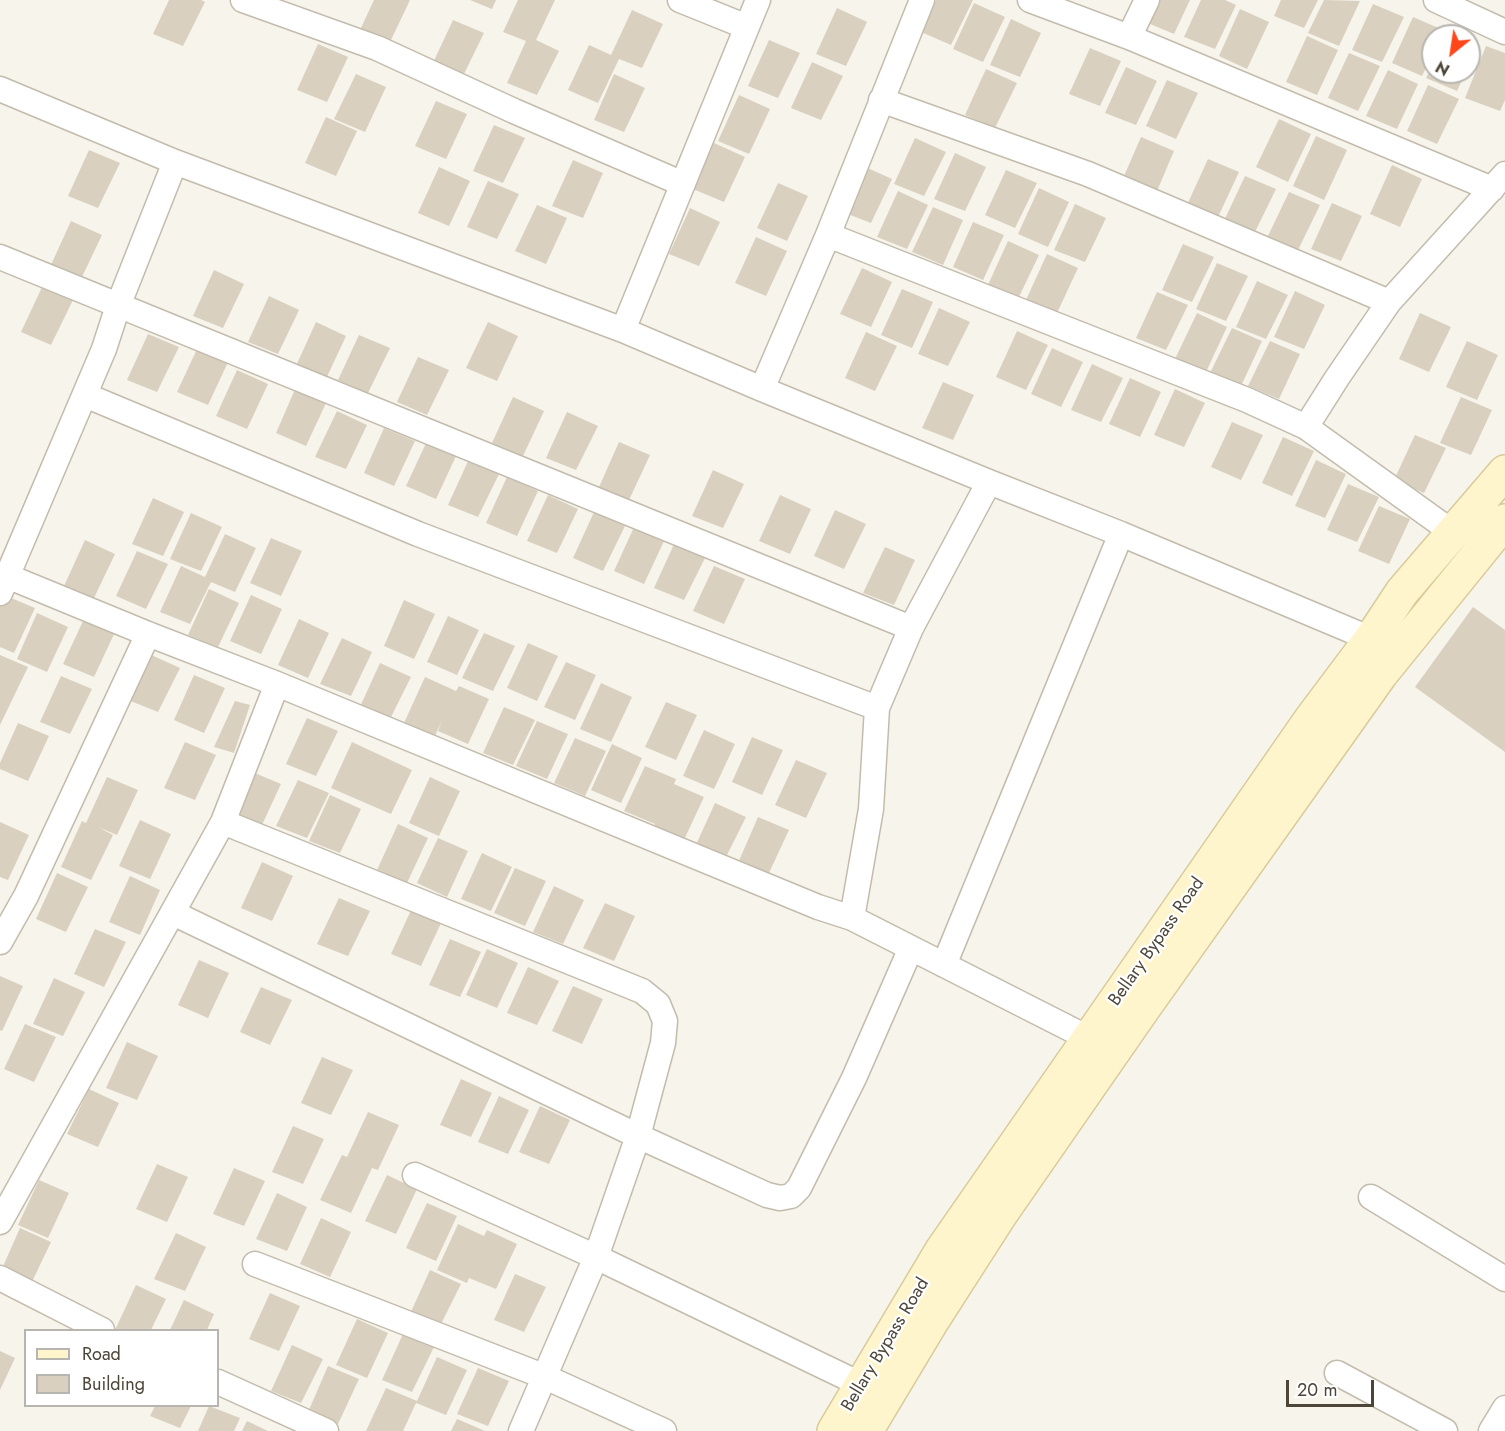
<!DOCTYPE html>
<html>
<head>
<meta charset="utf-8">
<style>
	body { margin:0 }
	#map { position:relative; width:1505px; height:1431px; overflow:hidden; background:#f6f4eb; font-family:Jost,sans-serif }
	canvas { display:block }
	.legend { position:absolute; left:24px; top:1329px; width:195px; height:78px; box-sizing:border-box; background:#fff; border:2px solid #b7b5af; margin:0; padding:8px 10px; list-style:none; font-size:18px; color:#4c4538 }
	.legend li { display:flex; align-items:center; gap:12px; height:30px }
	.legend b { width:30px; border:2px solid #b7b5af }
	.north { position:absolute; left:1421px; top:24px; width:60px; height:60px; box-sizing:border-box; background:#fff; border:2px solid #b7b5af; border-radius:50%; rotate:210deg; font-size:16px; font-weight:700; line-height:24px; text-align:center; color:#4c4538 }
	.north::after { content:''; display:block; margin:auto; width:21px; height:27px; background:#ff471a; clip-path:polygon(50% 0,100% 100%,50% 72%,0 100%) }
	.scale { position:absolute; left:1286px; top:1380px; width:88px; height:27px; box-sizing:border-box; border:3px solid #4c4538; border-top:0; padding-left:8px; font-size:18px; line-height:21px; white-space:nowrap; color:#4c4538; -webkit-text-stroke:4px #fff; paint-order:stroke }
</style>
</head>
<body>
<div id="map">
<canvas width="1505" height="1431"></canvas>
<ul class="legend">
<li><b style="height:8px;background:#fff5cd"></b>Road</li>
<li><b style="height:16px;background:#d9d0c0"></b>Building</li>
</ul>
<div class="north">N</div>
<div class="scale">20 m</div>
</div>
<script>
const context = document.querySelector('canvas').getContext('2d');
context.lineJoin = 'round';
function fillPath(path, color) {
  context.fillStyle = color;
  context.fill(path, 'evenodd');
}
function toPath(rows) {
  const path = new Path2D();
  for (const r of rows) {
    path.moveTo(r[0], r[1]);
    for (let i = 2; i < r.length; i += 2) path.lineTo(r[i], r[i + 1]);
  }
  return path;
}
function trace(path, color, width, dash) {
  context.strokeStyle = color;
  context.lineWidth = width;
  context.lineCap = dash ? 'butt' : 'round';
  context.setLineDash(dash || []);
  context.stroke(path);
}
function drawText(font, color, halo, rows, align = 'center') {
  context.font = font + ' Jost,sans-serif';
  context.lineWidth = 4.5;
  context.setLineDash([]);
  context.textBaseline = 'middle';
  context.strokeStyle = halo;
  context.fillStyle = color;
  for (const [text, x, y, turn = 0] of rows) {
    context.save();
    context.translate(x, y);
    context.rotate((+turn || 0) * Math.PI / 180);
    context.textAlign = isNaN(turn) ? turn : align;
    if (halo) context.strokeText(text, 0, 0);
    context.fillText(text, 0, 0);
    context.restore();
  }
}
const building = toPath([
	[169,0,201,0,205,2,183,46,153,34],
	[374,0,410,0,390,42,360,30],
	[470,0,496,0,492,9],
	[518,0,555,0,536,40,559,51,537,95,507,83,526,41,503,32],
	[936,0,973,0,951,45,921,32],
	[1153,0,1190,0,1174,34,1143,21],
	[1201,0,1225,0,1236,5,1215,49,1184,37],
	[1281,0,1318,0,1304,28,1274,16],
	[1324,0,1360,1,1339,46,1308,33],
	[974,3,1005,17,983,62,953,49],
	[1373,4,1404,17,1382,62,1352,50],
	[837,8,867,22,846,66,816,54],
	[1240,9,1269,22,1247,69,1219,56],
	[632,10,663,24,642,68,619,59,598,103,568,90,589,45,611,55],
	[1413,17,1443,30,1441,36,1433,36,1433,53,1422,76,1392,63],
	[1011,19,1041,33,1020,77,990,65],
	[453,20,484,33,462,78,432,65],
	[1307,36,1338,50,1317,95,1286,82],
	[769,40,800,53,778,98,748,86],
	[1469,42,1478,46,1469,65],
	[318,44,348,57,327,102,297,90],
	[1486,46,1505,53,1505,100,1500,111,1465,98],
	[1090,48,1121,61,1100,106,1069,94],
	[1349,53,1380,66,1358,111,1328,98],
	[812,62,843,76,821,120,791,108],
	[1433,64,1433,72,1466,72,1457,91,1426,78],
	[1126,67,1157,81,1136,125,1105,113],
	[986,69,1017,83,995,128,965,115],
	[1388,70,1418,84,1397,129,1366,116],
	[356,74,386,87,365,132,334,119],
	[614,74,645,88,624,132,594,120],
	[1167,80,1198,93,1176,139,1146,126],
	[1428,85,1459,99,1437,144,1407,131],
	[739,95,770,109,749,154,718,141],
	[436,101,467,114,446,159,415,146],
	[326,117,357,131,336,176,305,163],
	[1279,119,1311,134,1288,182,1256,167],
	[494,125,525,138,503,183,473,171],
	[1316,136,1347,150,1324,200,1293,186],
	[1141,137,1174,151,1157,191,1124,176],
	[915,138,946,152,924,196,894,184],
	[714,143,745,157,724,202,693,189],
	[89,150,120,163,98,208,68,196],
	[955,153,986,167,965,211,934,199],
	[1208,159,1239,172,1218,217,1187,205],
	[573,160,603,173,583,218,552,206],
	[861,165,892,179,871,223,840,211],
	[1392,165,1422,179,1400,227,1370,214],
	[439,167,470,181,449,226,418,213],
	[1006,170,1037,183,1015,228,985,215],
	[1245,176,1276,189,1254,234,1224,221],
	[488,181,519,194,497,239,467,227],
	[778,183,808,196,787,241,757,228],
	[1039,188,1069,202,1048,247,1018,234],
	[898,191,928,205,907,249,877,237],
	[1289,192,1320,205,1298,250,1267,238],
	[1332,203,1362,216,1341,261,1311,249],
	[1075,204,1106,218,1085,262,1054,250],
	[537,205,567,218,546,264,515,251],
	[933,207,963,220,943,265,912,252],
	[690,208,720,222,699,266,669,254],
	[71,221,102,235,81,279,50,267],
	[973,222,1004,235,983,280,953,267],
	[756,237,787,251,766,296,735,283],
	[1008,241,1039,255,1018,299,987,287],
	[1183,244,1214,257,1192,302,1162,290],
	[1047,254,1078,268,1057,313,1026,300],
	[1217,263,1248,276,1226,321,1196,309],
	[862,268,892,282,871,327,840,314],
	[214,270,244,284,223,328,193,316],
	[1257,281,1288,295,1266,339,1236,327],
	[42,287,73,300,51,345,21,332],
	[902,289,933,302,912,348,881,335],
	[1295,291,1325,305,1304,349,1274,337],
	[1157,292,1188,305,1166,350,1136,338],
	[269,296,299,310,278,354,248,342],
	[939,308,970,322,948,366,918,354],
	[1197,313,1227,327,1206,372,1175,359],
	[1420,313,1451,327,1429,372,1399,359],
	[316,322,346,336,325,381,295,368],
	[488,322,518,336,497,381,466,368],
	[1232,328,1262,341,1241,386,1210,373],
	[1017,331,1048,345,1026,390,996,377],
	[866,332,897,346,875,391,845,378],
	[148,334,179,347,157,392,127,380],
	[359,335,390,348,368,393,338,380],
	[1270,341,1300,354,1279,399,1248,386],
	[1467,341,1498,355,1477,400,1446,387],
	[198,347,229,360,208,405,177,392],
	[1052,348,1083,362,1061,407,1031,394],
	[418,357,449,370,427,415,397,402],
	[1092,364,1123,378,1101,422,1071,410],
	[237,370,268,384,247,429,216,416],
	[1130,378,1161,392,1140,437,1109,424],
	[943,382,974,395,953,440,922,428],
	[296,387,327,401,306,446,276,433],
	[1175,389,1205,403,1184,447,1154,435],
	[513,397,544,411,523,456,492,443],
	[1461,397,1492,410,1471,455,1440,443],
	[337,411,367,425,346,469,315,457],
	[567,412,598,426,576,470,546,458],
	[1232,422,1263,435,1241,480,1211,467],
	[384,428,415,441,394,486,364,473],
	[1415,435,1446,448,1424,493,1394,480],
	[1283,437,1314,451,1292,496,1262,483],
	[427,441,457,454,436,499,406,486],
	[619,442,650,455,629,500,599,487],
	[469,459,500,472,478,517,448,505],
	[1316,460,1346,474,1325,518,1295,506],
	[713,470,744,484,723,528,692,516],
	[507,477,538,491,517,536,486,523],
	[1348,484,1379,497,1357,542,1327,530],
	[548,495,578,509,557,553,527,541],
	[780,495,811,509,790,554,759,541],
	[153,498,184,512,163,556,132,544],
	[1379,506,1410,519,1389,564,1358,551],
	[835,510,866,524,844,569,814,556],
	[594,512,625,526,603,571,573,558],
	[191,513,222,527,201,571,170,559],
	[635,525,665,539,644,584,614,571],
	[225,534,256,548,235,592,211,582,190,624,160,612,181,566,205,577],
	[271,538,302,551,281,596,250,583],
	[85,540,115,554,94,598,64,586],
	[675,542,706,556,684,600,654,588],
	[885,547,915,560,894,605,863,593],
	[137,551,168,564,146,609,116,596],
	[714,566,745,579,724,624,693,611],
	[209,589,239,603,218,647,188,635],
	[4,595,35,608,14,653,0,647,0,605],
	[251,595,282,609,261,654,230,641],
	[404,600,435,614,414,659,384,646],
	[1473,607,1505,630,1505,752,1415,687],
	[37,613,68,627,47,672,17,659],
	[448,616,479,630,457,675,427,662],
	[84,619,115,632,94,677,63,664],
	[299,619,329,633,308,678,278,665],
	[484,633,515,646,493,691,462,678],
	[342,638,372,652,351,696,320,684],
	[528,643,558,656,537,701,507,688],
	[149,654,180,668,158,712,128,700],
	[0,655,28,667,0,725],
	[566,662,596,675,575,720,544,707],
	[380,663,411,677,389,721,359,709],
	[194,675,225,688,204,733,174,720],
	[61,676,92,689,70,734,40,722],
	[425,677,456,691,459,686,489,699,468,744,438,731,442,720,435,736,404,723],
	[601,683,632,697,611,742,580,729],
	[235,701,250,705,234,753,214,747],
	[666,702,697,715,676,760,645,747],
	[504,707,535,720,513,765,483,753],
	[307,718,338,731,316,776,286,764],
	[537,721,568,734,547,779,516,766],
	[18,723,49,736,28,781,0,769,0,763],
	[704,730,735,744,714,789,683,776],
	[752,737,783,750,762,795,732,782],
	[575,738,606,751,585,796,554,783],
	[185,742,216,755,195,800,164,788],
	[352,742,412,770,391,814,331,788],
	[612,744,642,758,621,803,591,790],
	[796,760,827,773,806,818,775,805],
	[645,766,676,779,674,784,704,797,683,842,652,830,655,824,624,811],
	[250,771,281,784,260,829,230,816],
	[107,777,138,790,117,835,98,827,113,835,91,880,61,867,82,821,86,823],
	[430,777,460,791,439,836,409,823],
	[298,780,329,793,307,838,276,826],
	[330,795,361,809,340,853,309,841],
	[715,803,746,817,724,861,694,849],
	[758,817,789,830,768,875,738,863],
	[140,820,171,834,150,879,119,866],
	[0,822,29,835,8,880,0,877],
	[398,824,428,838,407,883,377,870],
	[438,838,468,851,447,897,417,883],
	[482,853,512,867,491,911,461,899],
	[262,862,293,876,272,921,241,908],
	[515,868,546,881,525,926,494,913],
	[57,873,88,887,66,932,36,919],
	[130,876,160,890,140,935,109,922],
	[554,886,584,900,563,944,533,932],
	[339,898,370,911,348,956,317,944],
	[605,903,635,916,614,961,583,948],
	[412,908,442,921,421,966,391,954],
	[95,929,126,942,104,987,74,974],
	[450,939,481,952,460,997,429,985],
	[487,949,518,963,497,1008,466,995],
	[199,960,229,973,208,1018,178,1005],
	[528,967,559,981,537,1025,507,1013],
	[0,976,23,986,2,1031,0,1030],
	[54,978,85,992,63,1036,33,1024],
	[573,986,603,999,582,1044,552,1031],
	[261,987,292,1000,270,1045,240,1032],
	[25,1024,56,1037,34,1082,4,1069],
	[127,1042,158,1056,137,1100,106,1088],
	[322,1057,353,1070,331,1115,301,1103],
	[461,1079,492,1093,471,1137,440,1125],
	[89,1089,119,1103,98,1147,67,1134],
	[499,1096,529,1110,508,1154,478,1142],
	[540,1106,570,1120,549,1164,519,1152],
	[368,1112,399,1125,378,1170,372,1168,351,1213,320,1200,342,1155,347,1157],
	[293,1126,324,1139,303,1184,272,1172],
	[157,1164,188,1177,167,1222,136,1209],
	[234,1168,265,1181,244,1226,213,1214],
	[387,1175,417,1189,396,1234,365,1221],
	[39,1180,69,1193,48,1238,18,1225],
	[277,1193,307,1207,287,1251,256,1239],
	[427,1203,457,1216,436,1261,406,1248],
	[321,1218,351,1232,330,1277,300,1264],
	[458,1224,484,1236,487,1230,517,1244,496,1289,469,1278,467,1283,437,1270],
	[20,1228,51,1242,30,1286,0,1273],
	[176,1233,206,1247,185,1291,154,1279],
	[430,1270,461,1284,439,1328,409,1316],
	[515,1274,546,1287,524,1332,494,1320],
	[136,1285,166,1299,151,1330,115,1330],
	[270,1293,300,1306,279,1351,249,1339],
	[184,1300,214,1314,207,1330,170,1330],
	[357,1319,388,1333,367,1378,336,1365],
	[403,1334,434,1347,412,1392,382,1380],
	[292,1345,323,1359,301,1403,271,1391],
	[0,1351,15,1358,0,1390],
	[437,1357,467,1370,446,1415,416,1403,403,1431,366,1431,386,1388,417,1401],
	[328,1366,359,1379,338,1424,308,1412],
	[478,1368,509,1381,488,1426,457,1414],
	[155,1406,191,1406,180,1428,150,1416],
	[209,1406,240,1418,234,1431,198,1431],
	[457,1419,485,1431,451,1431],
	[247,1421,268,1431,242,1431]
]);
const street = toPath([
	[243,0,377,48,514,111,683,184],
	[680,0,747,27],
	[1030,0,1129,37,1492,189],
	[1436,0,1505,32],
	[1129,37,1147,0],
	[0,89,175,162,623,330,762,389,989,482,1121,534,1371,639],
	[881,100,1088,174,1389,302],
	[828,235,1247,400,1306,427,1452,532],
	[0,257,911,628],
	[623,330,758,0],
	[762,389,828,235,922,0],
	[85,395,418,534,877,708],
	[1306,427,1337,378,1389,302,1505,174],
	[7,576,148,634,277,684,818,907,852,918,1090,1039],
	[0,593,104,349,118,306,175,162],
	[223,822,642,991,658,1004,665,1021,663,1043,638,1136,596,1257,521,1431],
	[173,913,638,1136,767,1195,780,1198,791,1196,799,1188,854,1078,911,948],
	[852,918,871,809,877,708,911,628,989,482],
	[0,942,26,896,148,634],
	[944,965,1121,534],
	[415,1175,596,1257,862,1385],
	[1371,1197,1505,1279],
	[0,1222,223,822,277,684],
	[255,1264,543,1376,664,1431],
	[0,1278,102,1330],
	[1337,1373,1445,1431],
	[218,1382,326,1431],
	[1491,1431,1505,1408]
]);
const secondary = toPath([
	[834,1431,942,1250,1311,719,1371,639,1402,592,1505,472],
	[866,1431,932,1321,1000,1215,1143,1009,1381,674,1505,521]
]);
const streetNames = [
	["Bellary Bypass Road",1157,942,-55],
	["Bellary Bypass Road",886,1345,-59]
];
fillPath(building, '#d9d0c0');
trace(street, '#c3bcad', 27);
trace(secondary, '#d9cb99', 36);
trace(street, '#fff', 24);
trace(secondary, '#fff5cd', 33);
drawText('18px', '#4c4538', '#fff', streetNames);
</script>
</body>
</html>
